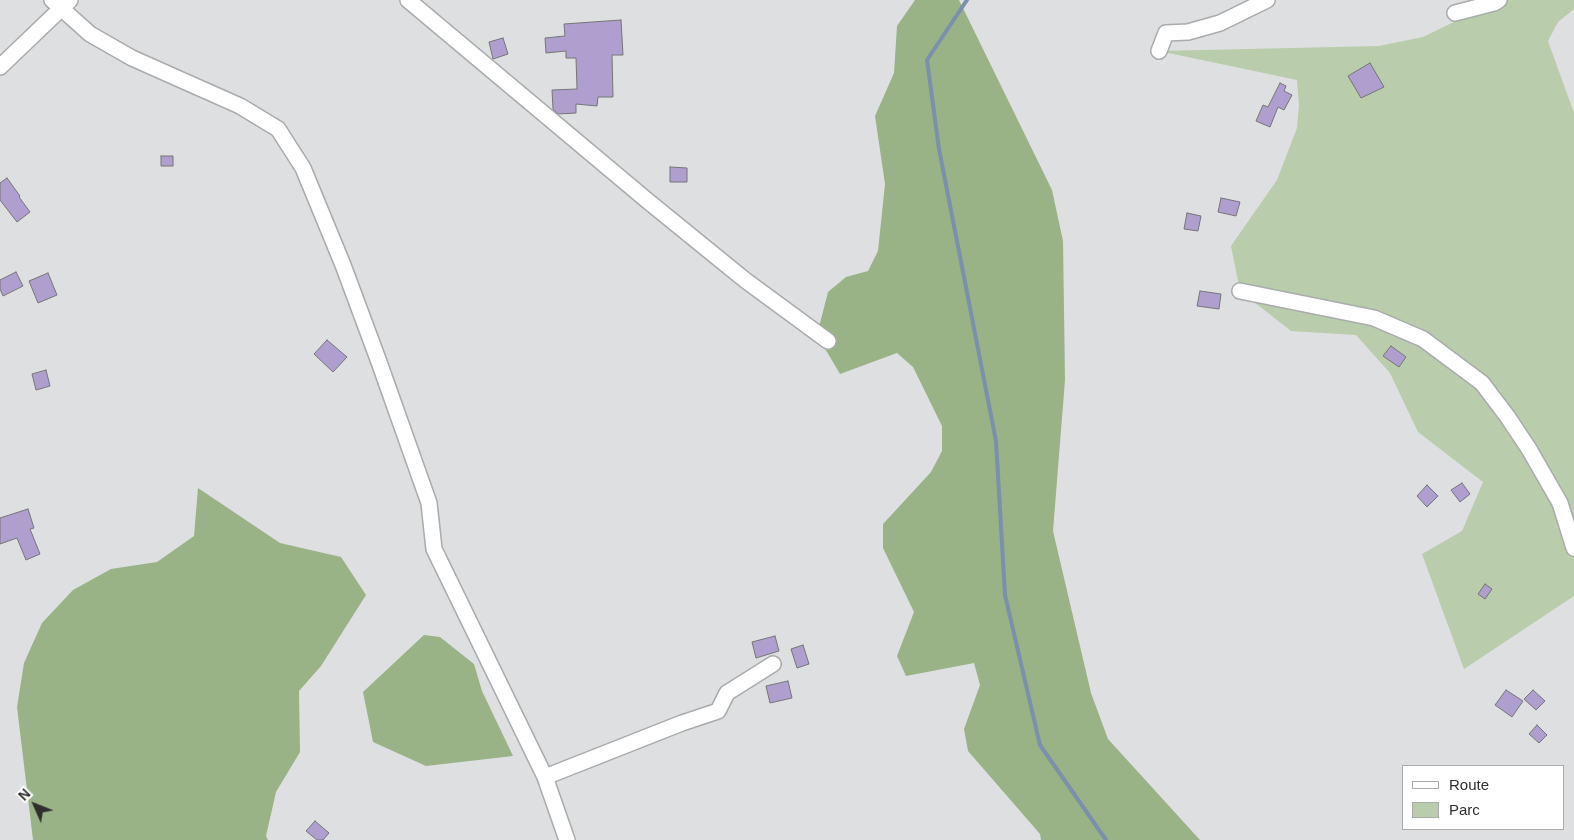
<!DOCTYPE html>
<html>
<head>
<meta charset="utf-8">
<style>
	body { margin:0 }
	#map { position:relative; width:1574px; height:840px; overflow:hidden; background:#dedfe1; font-family:Helvetica,sans-serif }
	canvas { display:block }
	.legend { position:absolute; left:1402px; top:765px; width:162px; height:65px; box-sizing:border-box; background:#fff; border:1px solid #ababac; margin:0; padding:6px 9px; list-style:none; font-size:15px; color:#2e2e2f }
	.legend li { display:flex; align-items:center; gap:10px; height:25px }
	.legend b { width:25px; border:1px solid #ababac }
	.north { position:absolute; left:10px; top:780px; width:50px; height:50px; -webkit-text-stroke:4px #fff; paint-order:stroke; rotate:314deg; font-size:14px; font-weight:700; line-height:20px; text-align:center; color:#2e2e2f }
	.north::after { content:''; display:block; margin:auto; width:18px; height:22px; background:#2e2e2f; clip-path:polygon(50% 0,100% 100%,50% 72%,0 100%) }
</style>
</head>
<body>
<div id="map">
<canvas width="1574" height="840"></canvas>
<ul class="legend">
<li><b style="height:6px;background:#fff"></b>Route</li>
<li><b style="height:14px;background:#b9ccac"></b>Parc</li>
</ul>
<div class="north">N</div>
</div>
<script>
const context = document.querySelector('canvas').getContext('2d');
context.lineJoin = 'round';
function fillPath(path, color) {
  context.fillStyle = color;
  context.fill(path, 'evenodd');
}
function toPath(rows) {
  const path = new Path2D();
  for (const r of rows) {
    path.moveTo(r[0], r[1]);
    for (let i = 2; i < r.length; i += 2) path.lineTo(r[i], r[i + 1]);
  }
  return path;
}
function trace(path, color, width, dash) {
  context.strokeStyle = color;
  context.lineWidth = width;
  context.lineCap = dash ? 'butt' : 'round';
  context.setLineDash(dash || []);
  context.stroke(path);
}
const green = toPath([
	[1499,0,1574,0,1574,9,1558,22,1548,41,1574,113,1574,596,1464,669,1422,554,1462,531,1483,482,1418,432,1390,373,1356,335,1291,331,1240,291,1231,246,1277,180,1297,128,1299,105,1297,80,1159,51,1379,46,1423,37]
]);
const forest = toPath([
	[915,0,959,0,1052,190,1063,241,1065,380,1053,531,1091,693,1108,739,1200,840,1041,840,1040,834,968,751,964,729,980,685,974,663,906,676,897,656,914,612,883,548,883,524,931,472,942,451,942,426,913,367,897,353,840,374,817,335,828,292,846,277,868,271,878,251,885,184,875,116,894,73,897,26],
	[198,488,280,543,341,557,366,595,321,666,299,691,300,752,276,792,266,836,268,840,33,840,17,707,24,663,42,623,73,590,111,569,157,562,194,536],
	[424,635,440,637,474,664,482,691,513,756,426,766,373,742,363,692]
]);
const stream = toPath([
	[967,0,927,60,939,149,996,441,1005,595,1040,745,1106,840]
]);
const building = toPath([
	[621,20,623,55,612,55,613,97,598,97,597,106,576,104,576,113,558,114,553,109,552,90,577,89,576,58,566,58,566,51,546,53,545,38,565,36,564,24,621,20],
	[503,38,508,54,493,59,489,42,503,38],
	[1370,63,1384,87,1361,98,1348,76,1370,63],
	[1280,83,1286,86,1284,91,1292,95,1284,110,1278,107,1270,127,1256,121,1263,105,1268,107,1280,83],
	[161,156,173,156,173,166,161,166,161,156],
	[670,167,687,168,687,182,670,182,670,167],
	[7,178,20,196,19,197,30,212,17,222,0,200,0,183,7,178],
	[1221,198,1240,202,1236,216,1218,212,1221,198],
	[1187,213,1201,216,1198,231,1184,229,1187,213],
	[16,272,23,286,3,296,0,289,0,280,16,272],
	[48,273,57,295,38,303,29,281,48,273],
	[1200,291,1221,294,1219,309,1197,306,1200,291],
	[327,340,347,357,333,372,314,354,327,340],
	[1391,346,1406,357,1399,367,1383,356,1391,346],
	[46,370,50,386,36,390,32,374,46,370],
	[1462,483,1470,494,1460,502,1451,490,1462,483],
	[1427,485,1438,496,1427,507,1417,496,1427,485],
	[28,509,34,528,30,529,40,554,26,560,17,538,0,544,0,518,28,509],
	[1485,584,1492,589,1485,599,1478,594,1485,584],
	[775,636,779,651,756,658,752,642,775,636],
	[803,645,809,664,797,668,791,649,803,645],
	[788,681,792,698,770,703,766,686,788,681],
	[1506,690,1523,701,1512,717,1495,705,1506,690],
	[1533,690,1545,701,1536,710,1524,699,1533,690],
	[1537,725,1547,735,1539,743,1529,734,1537,725],
	[315,821,329,833,323,840,317,840,306,831,315,821]
]);
const minor = toPath([
	[52,0,90,34,132,58,240,106,278,129,303,168,343,265,379,362,429,503,434,549,545,777,567,840],
	[408,0,649,202,745,280,828,341],
	[1455,13,1494,3,1499,0],
	[1159,51,1166,33,1188,32,1220,23,1267,0],
	[0,67,70,0],
	[1240,291,1374,318,1423,339,1482,383,1507,416,1529,449,1560,503,1574,548],
	[545,777,682,723,718,711,727,693,773,664]
]);
fillPath(green, '#b9ccac');
fillPath(forest, '#99b386');
trace(stream, '#7a90ad', 4);
fillPath(building, '#af9fce');
trace(building, '#757576', 1);
trace(minor, '#a9abac', 18);
trace(minor, '#fff', 15);
</script>
</body>
</html>
